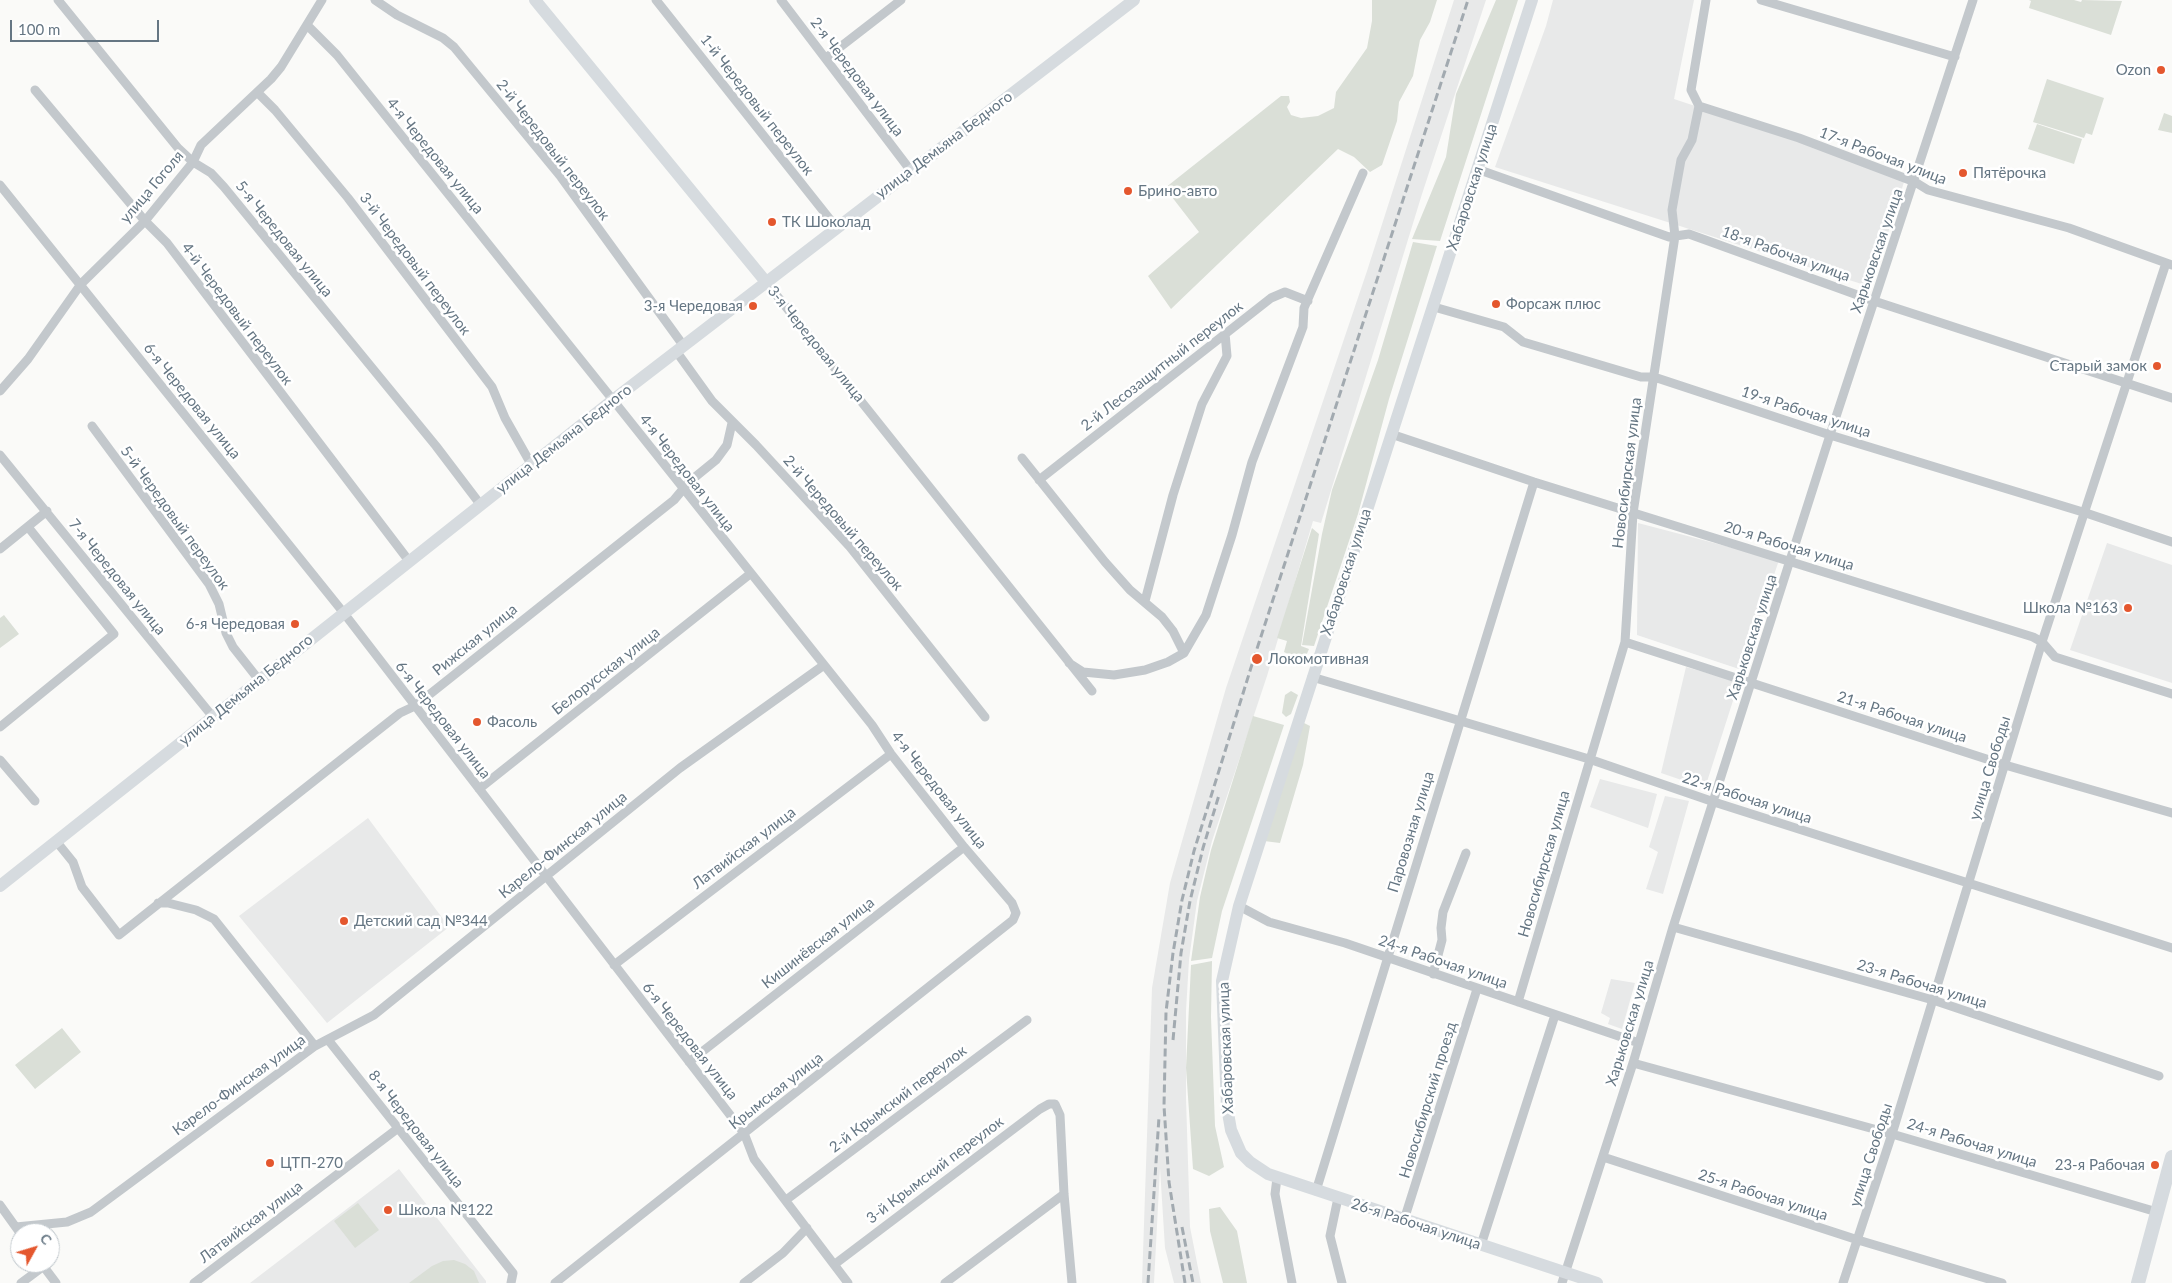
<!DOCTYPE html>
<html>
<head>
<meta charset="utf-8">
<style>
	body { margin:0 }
	#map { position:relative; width:2172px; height:1283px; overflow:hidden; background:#fafaf8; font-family:Lato,sans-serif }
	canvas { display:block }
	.north { position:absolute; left:10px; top:1223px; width:50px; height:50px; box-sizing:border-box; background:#fff; border:1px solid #c1c8cd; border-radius:50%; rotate:51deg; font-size:14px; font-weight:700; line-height:20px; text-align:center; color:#657683 }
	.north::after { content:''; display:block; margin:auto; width:18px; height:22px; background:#e4572e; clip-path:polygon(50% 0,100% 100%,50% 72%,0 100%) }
	.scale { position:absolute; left:10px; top:20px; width:149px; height:22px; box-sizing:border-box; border:2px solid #657683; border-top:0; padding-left:6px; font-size:15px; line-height:18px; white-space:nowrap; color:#657683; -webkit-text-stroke:4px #fff; paint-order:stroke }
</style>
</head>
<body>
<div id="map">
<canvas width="2172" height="1283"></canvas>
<div class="north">С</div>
<div class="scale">100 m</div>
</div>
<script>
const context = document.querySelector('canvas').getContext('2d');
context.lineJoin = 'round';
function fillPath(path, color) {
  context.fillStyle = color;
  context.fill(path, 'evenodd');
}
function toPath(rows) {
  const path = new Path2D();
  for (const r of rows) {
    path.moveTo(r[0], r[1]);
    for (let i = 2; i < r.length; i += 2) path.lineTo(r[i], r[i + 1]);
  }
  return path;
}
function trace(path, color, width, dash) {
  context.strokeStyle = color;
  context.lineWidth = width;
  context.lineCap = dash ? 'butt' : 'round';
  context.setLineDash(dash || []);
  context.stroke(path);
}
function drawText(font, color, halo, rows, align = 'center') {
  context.font = font + ' Lato,sans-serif';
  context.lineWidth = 5;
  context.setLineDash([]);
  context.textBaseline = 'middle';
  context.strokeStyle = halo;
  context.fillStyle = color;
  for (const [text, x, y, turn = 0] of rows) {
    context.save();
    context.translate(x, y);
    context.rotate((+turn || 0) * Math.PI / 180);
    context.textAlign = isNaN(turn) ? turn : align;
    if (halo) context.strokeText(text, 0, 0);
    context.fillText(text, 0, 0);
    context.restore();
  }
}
const built = toPath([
	[1454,0,1486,0,1422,194,1321,523,1313,521,1267,676,1212,841,1197,901,1189,960,1186,1011,1186,1098,1190,1227,1201,1283,1174,1283,1165,1248,1160,1168,1154,1283,1142,1283,1152,988,1170,883,1226,688,1367,271],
	[1553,0,1694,0,1674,99,1798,140,1904,182,1871,287,1495,167,1546,26],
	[1638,523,1779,560,1742,670,1637,635],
	[2107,543,2172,565,2172,683,2070,650],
	[1686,667,1739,682,1705,788,1661,773],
	[1600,779,1657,794,1648,828,1590,807],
	[1665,796,1689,801,1663,894,1646,889,1658,852,1649,847],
	[368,818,449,927,327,1023,239,916],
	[1611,979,1635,983,1622,1029,1608,1024,1610,1018,1601,1013],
	[399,1169,486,1281,486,1283,250,1283]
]);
const green = toPath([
	[1372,0,1437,0,1430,22,1420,40,1413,76,1399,102,1397,121,1382,165,1370,172,1354,157,1338,149,1171,309,1148,276,1199,232,1165,188,1281,96,1289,96,1290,102,1287,107,1291,115,1301,118,1318,116,1334,108,1336,92,1367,48,1372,21],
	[1496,0,1518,0,1440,241,1412,239,1446,157,1456,94],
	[2029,0,2074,0,2081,2,2082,0,2122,1,2111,35,2029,8,2031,1],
	[2047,79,2104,98,2092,135,2086,133,2084,138,2033,122],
	[2164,113,2172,116,2172,133,2158,130],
	[2037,124,2082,139,2074,164,2028,149],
	[1413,242,1437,246,1389,399,1358,514,1314,646,1302,645,1322,534,1332,490,1378,360],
	[1312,528,1319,534,1301,646,1309,649,1302,665,1287,660,1288,654,1284,652,1287,641,1277,638],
	[4,615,19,634,0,648,0,618],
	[1291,691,1298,695,1291,714,1286,717,1282,713,1285,695],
	[1253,716,1284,725,1222,911,1212,958,1191,961,1200,897,1211,850],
	[1302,722,1310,726,1303,765,1280,843,1264,841],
	[1212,961,1211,1017,1215,1126,1224,1167,1209,1176,1193,1169,1186,1068,1191,965],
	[62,1028,81,1052,35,1089,15,1065],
	[358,1203,379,1230,355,1248,334,1221],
	[1220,1207,1237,1231,1247,1283,1223,1283,1210,1231,1209,1209],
	[454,1260,465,1264,474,1271,479,1283,409,1283,432,1266,443,1261]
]);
const street = toPath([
	[58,0,178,148,193,162,211,173,224,187,436,446,480,504],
	[375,0,397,15,443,38,454,47,561,177,683,345],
	[656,0,836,227],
	[781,0,911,171],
	[1761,0,1955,57],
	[307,25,337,55,613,400,872,725,891,754,964,847,1012,903,1016,913,1013,920,555,1283],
	[826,58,901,0],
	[35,90,145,221,167,243,409,561],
	[259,94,275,110,348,198,492,387,505,418,531,464],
	[1699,106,1799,138,1915,182,1928,190,2069,228,2172,265],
	[1477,169,1669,237,1689,234,1874,301,2172,398],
	[0,185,343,612,744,1133,754,1159,848,1283],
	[766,282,1092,691],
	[1434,307,1504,327,1523,342,1641,377,1654,377,1830,435,2086,513,2172,542],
	[676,351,712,401,756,445,850,547,985,717],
	[0,391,28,359,81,284,145,221,193,162,201,145,271,79,281,67,322,0],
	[92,426,209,584,219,604,226,633,233,647,259,680],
	[1391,434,1534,482,2033,637,2042,642,2055,657,2172,694],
	[0,455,213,717],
	[1022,458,1105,562,1130,590,1162,617,1173,631,1184,653],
	[1039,480,1271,298,1285,292,1308,301],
	[0,549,47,511],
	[1145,601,1173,495,1202,404,1227,356,1225,333],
	[1625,642,2005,765,2172,813],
	[1069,663,1083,672,1114,675,1145,670,1168,662,1184,653,1206,615,1232,535,1252,462,1303,327,1304,308,1363,173],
	[1312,677,1589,759,1714,802,2172,948],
	[0,727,114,634,28,527],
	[0,760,35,801],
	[479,789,750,574],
	[56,841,73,862,82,887,119,935,400,713,415,706,674,500,689,482,716,460,727,445,732,423],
	[158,903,168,903,196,910,214,919,315,1046],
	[1239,906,1269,922,1345,943,1639,1043],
	[1673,927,1933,1000,2159,1076],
	[614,965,891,754],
	[1433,974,1442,940,1441,928,1443,912,1466,853],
	[1518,1002,1625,642,1633,513,1675,236,1672,210,1681,160,1692,140,1699,106,1691,90,1706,0],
	[329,1041,513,1273,511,1283],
	[689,1062,964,847],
	[1633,1063,1892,1134,2157,1212],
	[1603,1157,1858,1240,2002,1283],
	[1277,1178,1275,1194,1292,1283],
	[1316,1191,1534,482],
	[1338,1198,1330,1236,1342,1283],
	[786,1200,1027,1020],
	[0,1205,20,1233],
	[1404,1220,1477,989],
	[16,1227,67,1222,91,1212,315,1046,374,1015,680,768,824,665],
	[1481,1245,1555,1015],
	[41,1263,56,1283],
	[835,1264,1040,1109,1049,1104,1055,1104,1060,1115,1064,1194,1072,1283],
	[21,1283,44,1266],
	[194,1283,397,1129],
	[744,1283,783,1253,807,1228],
	[945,1283,1064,1194],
	[1562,1283,1633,1063,1673,927,1830,435,1973,0],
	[1843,1283,1892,1134,2042,642,2166,263]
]);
const secondary = toPath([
	[535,0,766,282],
	[1532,0,1239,906,1222,981,1227,1107,1231,1130,1241,1153,1250,1162,1268,1174,1597,1283],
	[0,886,613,400,1134,0]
]);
const primary = toPath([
	[2138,1283,2172,1157]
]);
const rail = toPath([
	[1173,1040,1181,953,1190,901,1203,848,1219,795],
	[1182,1227,1193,1283],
	[1148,1283,1159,1117],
	[1185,1283,1169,1182,1164,1106,1166,1012,1173,953,1182,900,1194,851,1254,658,1468,0]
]);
const markers = [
	[2161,70,5,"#e4572e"],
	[1963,173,5,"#e4572e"],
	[1128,191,5,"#e4572e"],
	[772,222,5,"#e4572e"],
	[1496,304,5,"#e4572e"],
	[753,306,5,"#e4572e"],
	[2157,366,5,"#e4572e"],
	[2128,608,5,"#e4572e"],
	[295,624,5,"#e4572e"],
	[1257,659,6,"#e4572e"],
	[477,722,5,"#e4572e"],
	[344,921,5,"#e4572e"],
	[270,1163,5,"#e4572e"],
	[2155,1165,5,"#e4572e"],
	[388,1210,5,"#e4572e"]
];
const poiNames = [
	["Ozon",2151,70,"right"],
	["Пятёрочка",1973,173],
	["Брино-авто",1138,191],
	["ТК Шоколад",782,222],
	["Форсаж плюс",1506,304],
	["3-я Чередовая",743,306,"right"],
	["Старый замок",2147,366,"right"],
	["Школа №163",2118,608,"right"],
	["6-я Чередовая",285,624,"right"],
	["Локомотивная",1268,659],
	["Фасоль",487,722],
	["Детский сад №344",354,921],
	["ЦТП-270",280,1163],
	["23-я Рабочая",2145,1165,"right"],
	["Школа №122",398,1210]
];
const streetNames = [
	["2-я Чередовая улица",857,77,53],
	["1-й Чередовый переулок",757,105,52],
	["улица Демьяна Бедного",944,145,-37],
	["2-й Чередовый переулок",553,150,52],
	["4-я Чередовая улица",435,156,51],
	["17-я Рабочая улица",1883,156,21],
	["улица Гоголя",152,187,-50],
	["Хабаровская улица",1472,187,-72],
	["5-я Чередовая улица",284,239,51],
	["Харьковская улица",1877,251,-71],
	["18-я Рабочая улица",1786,254,20],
	["3-й Чередовый переулок",415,264,53],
	["4-й Чередовый переулок",237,314,53],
	["3-я Чередовая улица",816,344,51],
	["2-й Лесозащитный переулок",1162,366,-38],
	["6-я Чередовая улица",192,401,51],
	["19-я Рабочая улица",1806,412,18],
	["улица Демьяна Бедного",564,439,-38],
	["4-я Чередовая улица",687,473,52],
	["Новосибирская улица",1627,473,-83],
	["5-й Чередовый переулок",175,518,54],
	["2-й Чередовый переулок",843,523,49],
	["20-я Рабочая улица",1789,546,17],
	["Хабаровская улица",1346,572,-72],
	["7-я Чередовая улица",117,577,51],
	["Харьковская улица",1752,637,-72],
	["Рижская улица",475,640,-39],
	["Белорусская улица",606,671,-38],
	["улица Демьяна Бедного",246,690,-39],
	["21-я Рабочая улица",1902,717,18],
	["6-я Чередовая улица",443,720,52],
	["улица Свободы",1990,768,-73],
	["4-я Чередовая улица",939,790,52],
	["22-я Рабочая улица",1747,798,18],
	["Паровозная улица",1411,832,-73],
	["Карело-Финская улица",563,845,-39],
	["Латвийская улица",744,848,-37],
	["Новосибирская улица",1544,864,-74],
	["Кишинёвская улица",818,943,-38],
	["24-я Рабочая улица",1443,962,19],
	["23-я Рабочая улица",1922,984,17],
	["Харьковская улица",1630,1023,-73],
	["6-я Чередовая улица",690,1041,52],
	["Хабаровская улица",1226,1048,-92],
	["Карело-Финская улица",239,1085,-36],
	["Крымская улица",776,1091,-38],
	["2-й Крымский переулок",898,1099,-37],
	["Новосибирский проезд",1428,1100,-73],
	["8-я Чередовая улица",416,1129,52],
	["24-я Рабочая улица",1972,1143,17],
	["улица Свободы",1871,1155,-72],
	["3-й Крымский переулок",935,1170,-37],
	["25-я Рабочая улица",1763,1195,18],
	["Латвийская улица",251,1222,-37],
	["26-я Рабочая улица",1416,1224,18]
];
fillPath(built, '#e8e9e9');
fillPath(green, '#dadfd7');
trace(street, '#c3c8cc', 9);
trace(secondary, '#d6dbdf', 12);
trace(primary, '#d6dbdf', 14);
trace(rail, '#a2aab0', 3, [8, 4]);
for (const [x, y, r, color] of markers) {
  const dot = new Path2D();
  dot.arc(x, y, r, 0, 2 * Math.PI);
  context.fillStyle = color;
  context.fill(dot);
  trace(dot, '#fff', 2);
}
drawText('15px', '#657683', '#fff', poiNames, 'left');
drawText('15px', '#657683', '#fff', streetNames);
</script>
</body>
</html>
